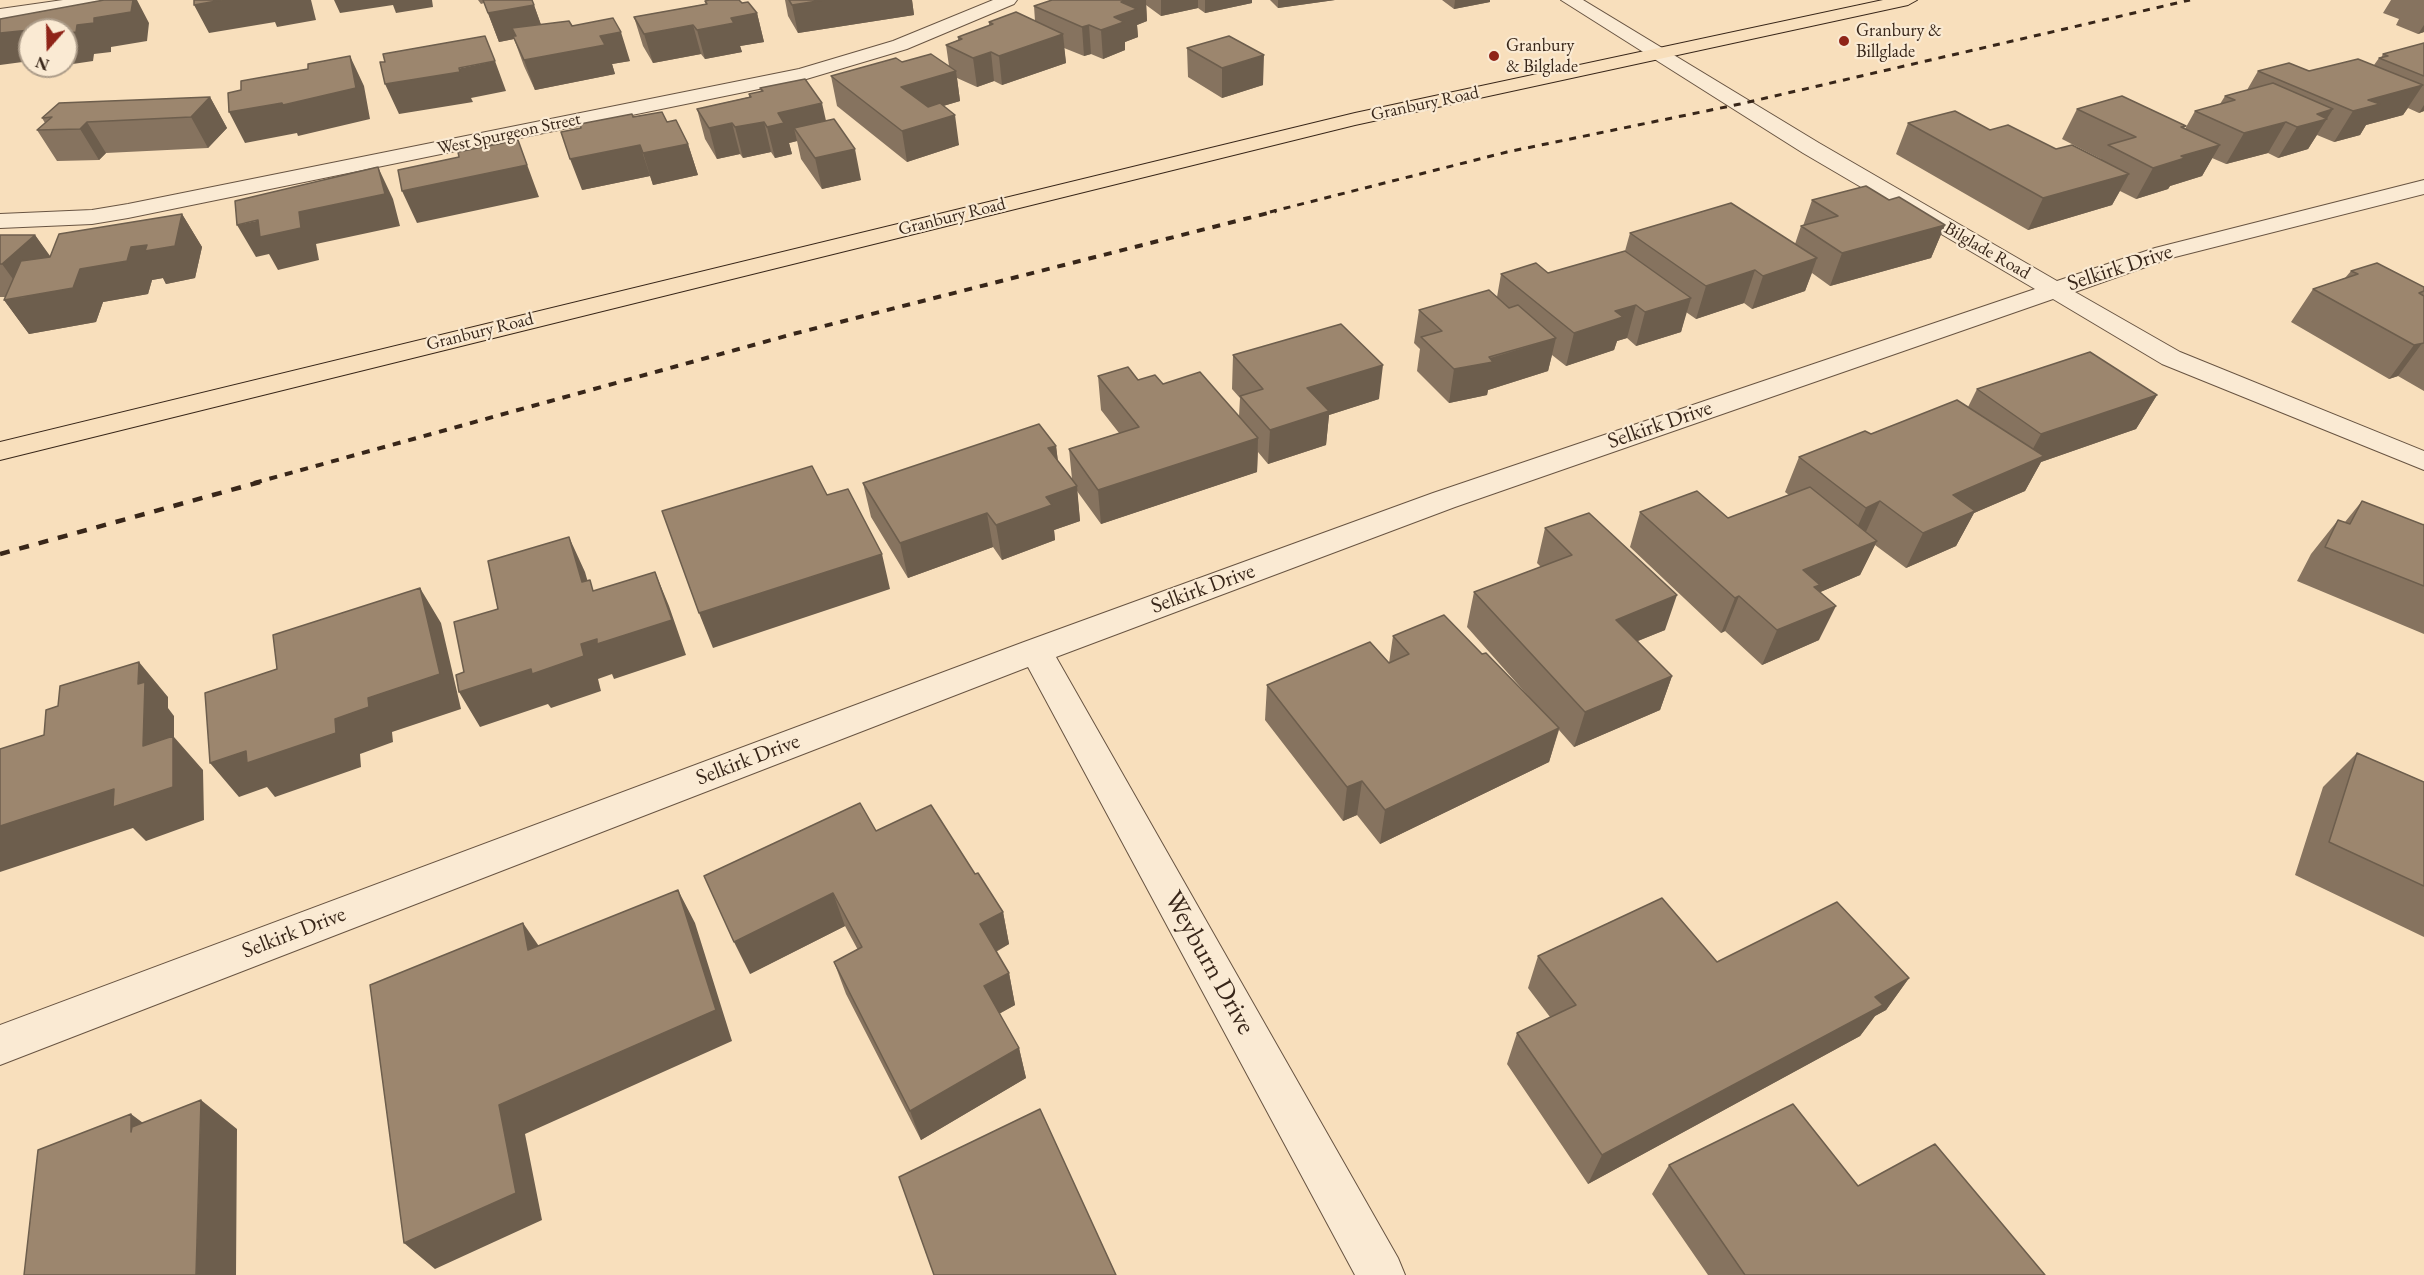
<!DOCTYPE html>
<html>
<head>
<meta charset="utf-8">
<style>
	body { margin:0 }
	#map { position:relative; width:2424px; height:1275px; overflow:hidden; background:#f8dfbc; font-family:"EB Garamond",serif }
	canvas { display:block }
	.north { position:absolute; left:18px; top:18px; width:60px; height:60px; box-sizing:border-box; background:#faead3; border:2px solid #ac9c89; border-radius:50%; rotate:200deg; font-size:16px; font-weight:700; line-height:24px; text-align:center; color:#382619 }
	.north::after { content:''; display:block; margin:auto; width:21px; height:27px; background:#8f2418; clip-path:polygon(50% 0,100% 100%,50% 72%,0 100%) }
</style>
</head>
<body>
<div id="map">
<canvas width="2424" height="1275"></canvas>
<div class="north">N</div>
</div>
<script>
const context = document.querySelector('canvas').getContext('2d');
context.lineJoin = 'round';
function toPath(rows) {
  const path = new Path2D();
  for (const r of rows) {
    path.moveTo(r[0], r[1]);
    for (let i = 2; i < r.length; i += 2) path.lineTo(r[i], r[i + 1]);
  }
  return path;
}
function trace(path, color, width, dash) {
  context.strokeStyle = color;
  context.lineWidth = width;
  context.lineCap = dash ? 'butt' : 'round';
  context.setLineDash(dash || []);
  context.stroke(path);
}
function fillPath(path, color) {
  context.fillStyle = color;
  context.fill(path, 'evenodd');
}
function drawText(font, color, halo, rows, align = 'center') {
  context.font = font + ' "EB Garamond",serif';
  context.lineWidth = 4.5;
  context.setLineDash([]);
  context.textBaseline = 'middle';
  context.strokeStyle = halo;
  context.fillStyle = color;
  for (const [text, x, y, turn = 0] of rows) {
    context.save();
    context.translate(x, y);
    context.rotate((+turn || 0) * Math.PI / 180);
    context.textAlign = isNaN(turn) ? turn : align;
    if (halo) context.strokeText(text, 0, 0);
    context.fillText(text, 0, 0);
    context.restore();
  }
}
const minor = toPath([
	[63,0,112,0,103,5,0,19,0,9,63,0],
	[993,0,1017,0,1014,4,907,49,803,80,128,218,92,224,0,228,0,214,92,210,128,204,799,69,893,41,993,0],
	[1561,0,1583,0,1819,143,2057,281,2155,248,2424,180,2424,194,2171,258,2075,292,2180,352,2424,451,2424,470,2162,364,2053,299,1455,507,1056,657,1398,1258,1405,1275,1355,1275,1028,667,0,1065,0,1025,1024,642,1433,493,2035,289,1803,153,1561,0]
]);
const major = toPath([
	[1883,0,1917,0,1908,5,1355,125,0,460,0,442,1355,113,1883,0]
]);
const railFar2 = toPath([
	[1270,212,1507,152,1740,104,2190,0]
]);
const railFar1 = toPath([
	[254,483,793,334,1276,211]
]);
const rail = toPath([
	[0,554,260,482]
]);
const wall = toPath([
	[478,0,532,0,541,25,572,26,630,61,612,64,615,74,535,90,524,66,514,39,499,42,484,3,481,4],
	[785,0,912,0,914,15,798,33,788,16],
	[1052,0,1252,0,1252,3,1205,13,1198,8,1161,16,1146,5,1147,21,1137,25,1138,37,1125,42,1125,50,1103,59,1091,54,1084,56,1064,48,1066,63,1002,85,994,81,977,87,957,78,960,101,943,106,959,145,907,162,837,106,831,76,902,62,949,66,946,45,958,40,958,37,989,26,989,22,1035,21,1034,6],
	[1270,0,1335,0,1278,8],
	[1442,0,1490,0,1490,2,1454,9],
	[2391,0,2424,0,2424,32,2418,34,2396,25,2399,19,2383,13],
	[705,1,742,3,757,13,764,42,740,46,742,52,705,59,701,54,653,63,643,46,634,17,706,4],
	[2424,43,2424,111,2419,113,2408,108,2403,115,2366,125,2360,135,2334,142,2317,135,2308,149,2278,158,2268,153,2226,164,2212,158,2202,176,2170,186,2168,189,2136,199,2120,191,2112,205,2028,230,1896,154,1908,123,1990,130,2056,149,2101,159,2062,139,2077,109,2186,126,2184,128,2185,129,2195,111,2220,104,2225,96,2247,90,2258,71,2309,71,2374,65,2379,58,2381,58,2383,54],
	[1187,48,1263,85,1222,98,1188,77],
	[760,88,826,121,861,180,822,189,801,159,797,141,789,143,792,154,775,158,771,152,743,158,740,154,717,159,705,139,697,109,749,97,749,94,761,92],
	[210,97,227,128,208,148,106,153,99,160,57,161,37,130,45,123,42,118],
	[633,117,667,122,688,144,698,175,653,185,650,176,582,190],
	[1812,200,1889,200,1945,225,1931,258,1830,286,1812,273,1805,291,1752,309,1744,303,1696,319,1686,312,1681,332,1636,346,1627,338,1617,341,1614,350,1566,366,1552,355,1548,371,1488,390,1487,395,1449,403,1417,371,1420,349,1414,343,1419,310,1497,297,1501,274,1548,273,1625,251,1630,233,1795,244,1801,226,1803,226],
	[182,214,202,247,195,278,166,284,163,278,152,280,148,294,103,302,96,322,29,334,4,300,6,297,0,297,0,235,35,235,50,257],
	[2351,271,2424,287,2424,391,2398,376,2389,379,2291,322,2313,289,2345,278],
	[1233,355,1379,399,1329,415,1326,445,1268,464,1258,452,1257,472,1101,524,1077,491,1080,521,1054,530,1055,540,1002,560,993,547,908,578,871,517,863,483,1056,446,1058,461,1072,479,1069,449,1119,433,1101,410,1098,376,1163,384,1239,417,1240,398,1232,389],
	[1977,389,2157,395,2136,429,2041,462,2025,491,1974,513,1956,546,1906,568,1875,545,1860,575,1820,592,1819,640,1762,665,1725,631,1721,633,1630,547,1640,512,1728,518,1789,495,1785,492,1799,457,1871,434,1968,407],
	[2362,501,2423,525,2424,523,2424,634,2297,581,2311,554,2338,520,2345,522],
	[1545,528,1665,630,1638,641,1672,676,1660,710,1574,747,1559,730,1549,762,1380,844,1357,815,1343,821,1265,720,1267,685,1389,663,1393,636,1482,654,1538,707,1467,627,1474,592,1541,567,1537,563],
	[2357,753,2424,782,2424,937,2295,875,2323,787],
	[876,831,975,874,1003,912,1009,944,996,952,1009,973,1015,1005,999,1014,1019,1048,1026,1078,921,1140,846,994,834,962,858,950,845,926,750,974],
	[1538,956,1717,962,1909,978,1886,1010,1875,1016,1860,1036,1588,1184,1507,1064,1517,1033,1550,1017,1528,988],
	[1669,1165,1858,1186,2045,1275,1708,1275,1652,1194]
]);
const shadedWall = toPath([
	[133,0,137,0,149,23,147,41,111,47,111,52,94,54,93,61,66,65,66,33,77,25],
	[222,0,311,0,316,20,277,27,275,22,209,33,194,5],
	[334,0,432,0,433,7,396,13,393,5,340,13],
	[824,0,912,0,914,15,798,33,792,5],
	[1126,0,1146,0,1147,21,1137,25,1138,37,1125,42,1125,50,1103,59,1101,30,1114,17,1121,2],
	[1161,0,1198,0,1198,8,1161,16],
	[1205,0,1252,0,1252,3,1205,13],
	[1278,0,1335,0,1278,8],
	[1455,0,1490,0,1490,2,1454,9],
	[534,5,544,33,499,42,488,13],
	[757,13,764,42,740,46,742,52,705,59,697,30,731,18],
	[693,25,701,54,653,63,644,34],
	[1089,25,1091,54,1084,56,1082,27],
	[2424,25,2424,32,2418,34],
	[30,30,30,61,0,65,0,33],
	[621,32,630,61,612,64,615,74,535,90,524,60,600,36],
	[1063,34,1066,63,1002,85,999,56],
	[991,52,994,81,977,87,973,58],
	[1264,55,1263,85,1222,98,1222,68],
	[350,56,364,86,370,119,298,136,297,133,245,143,229,112],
	[495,61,506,91,471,98,473,102,399,114,385,84],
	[45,66,61,66,47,68],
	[956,71,960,101,906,117,901,87],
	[2423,85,2403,115,2366,125,2360,135,2334,142,2353,111,2368,100],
	[210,97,227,128,208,148,191,117],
	[822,103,829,134,794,128,797,141,789,143,792,154,775,158,767,127,778,113],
	[2424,105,2424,111,2419,113],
	[2333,109,2308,149,2278,158,2297,127,2317,114],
	[955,115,959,145,907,162,902,131],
	[87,122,106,153,99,160,80,129],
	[764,122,771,152,743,158,735,127],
	[2286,122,2268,153,2226,164,2244,133],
	[732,123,740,154,717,159,709,128],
	[518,140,539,197,417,223,402,191],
	[688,144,698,175,653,185,643,153],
	[640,145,650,176,582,190,570,159],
	[2220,145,2202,176,2170,186,2168,189,2136,199,2153,168,2181,156],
	[855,149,861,180,822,189,815,158],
	[378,167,393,199,400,226,316,244,319,260,278,270,269,254,256,257,237,225,299,212],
	[2129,174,2112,205,2028,230,2043,198],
	[182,214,202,247,195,278,166,284,163,278,152,280,148,294,103,302,96,322,29,334,4,300,26,297,2,264,35,235,58,267,80,269,131,247],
	[1945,225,1931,258,1830,286,1842,253],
	[1817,258,1805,291,1752,309,1763,276],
	[1755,270,1744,303,1696,319,1706,286],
	[1691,298,1681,332,1636,346,1645,312],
	[1636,305,1627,338,1617,341,1614,350,1566,366,1574,333,1615,311],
	[1556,338,1548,371,1488,390,1487,395,1449,403,1454,369],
	[2423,342,2398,376,2389,379,2414,345],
	[1383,365,1379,399,1329,415,1326,445,1268,464,1270,430,1307,388],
	[2157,395,2136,429,2041,462,2025,491,1974,513,1956,546,1906,568,1923,533,1953,495,2024,465,2041,434],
	[1258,438,1257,472,1101,524,1098,490],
	[1056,446,1060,480,1048,448],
	[1077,486,1080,521,1054,530,1055,540,1002,560,996,525,1046,497],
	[1880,501,1864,536,1850,543,1866,508],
	[987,513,993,547,908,578,900,543],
	[569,537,585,572,598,617,582,582],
	[1877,541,1860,575,1816,594,1836,606,1819,640,1762,665,1803,570],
	[882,554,890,589,713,648,699,613],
	[655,572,669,606,686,655,614,679,612,674,598,679,601,691,551,708,548,704,480,727,459,692,581,644],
	[420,588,441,623,461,709,392,732,393,742,360,754,361,767,275,797,267,787,239,797,210,763,335,719,368,698],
	[1677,595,1665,630,1605,654,1616,620],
	[1739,596,1725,631,1721,633,1735,598],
	[139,662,168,697,168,708,174,716,174,737,203,770,204,820,146,841,133,828,0,872,0,826,143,746,138,684],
	[1672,676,1660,710,1574,747,1585,712],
	[1559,728,1549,762,1380,844,1385,810],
	[1362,781,1357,815,1343,821,1347,787],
	[678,890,695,923,732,1041,525,1134,542,1220,435,1269,404,1243,499,1105],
	[833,893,845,926,750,974,734,942],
	[1003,912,1009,944,987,956,980,924],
	[523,923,545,955,528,950],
	[1009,973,1015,1005,991,1018,984,986],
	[1909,978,1886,1010,1875,1016,1860,1036,1588,1184,1602,1155,1875,997],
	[1019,1048,1026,1078,921,1140,910,1111],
	[201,1100,237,1129,236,1275,196,1275],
	[131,1114,170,1143,131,1132]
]);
const building = toPath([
	[104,0,133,0,131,12,94,18,94,23,77,25,76,32,66,33,66,30,30,30,0,33,0,19,104,0],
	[194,0,222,0,194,5,194,0],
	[483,0,532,0,534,5,488,13,483,0],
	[709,0,739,0,742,3,748,2,757,13,731,18,734,23,697,30,693,25,644,34,634,17,707,4,705,1,709,0],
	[789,0,824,0,792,5,789,0],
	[1052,0,1126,0,1121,2,1137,9,1114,17,1124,22,1101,30,1089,25,1082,27,1034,6,1052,0],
	[1016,12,1063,34,999,56,991,52,973,58,946,45,962,39,958,37,993,24,989,22,1016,12],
	[613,18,621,32,600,36,605,45,524,60,513,36,516,36,512,28,569,21,572,26,613,18],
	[485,36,495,61,459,68,460,72,385,84,380,62,385,62,383,54,485,36],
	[1229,36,1264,55,1222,68,1187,48,1229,36],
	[2424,43,2424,76,2379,58,2388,56,2383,54,2424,43],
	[931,54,956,71,901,87,928,107,940,103,955,115,902,131,831,76,896,58,902,62,931,54],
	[350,56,356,88,283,105,282,103,229,112,228,93,241,90,241,81,308,69,308,64,350,56],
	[2358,59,2423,85,2368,100,2380,104,2353,111,2258,71,2289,63,2309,71,2358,59],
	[805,79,822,103,778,113,784,123,767,127,764,122,735,127,732,123,709,128,697,109,751,97,749,94,763,91,760,88,805,79],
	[2273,83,2333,109,2317,114,2327,119,2297,127,2286,122,2244,133,2195,111,2235,100,2225,96,2273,83],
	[2122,96,2186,126,2181,127,2220,145,2181,156,2185,158,2153,168,2108,145,2136,137,2077,109,2122,96],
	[210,97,191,117,87,122,80,129,37,130,52,117,42,118,59,103,210,97],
	[1955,111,1990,130,2008,125,2056,149,2072,145,2129,174,2043,198,1908,123,1955,111],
	[662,112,667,122,676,120,688,144,643,153,640,145,570,159,561,132,581,128,580,124,632,114,633,117,662,112],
	[834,119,855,149,815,158,794,128,834,119],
	[518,140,527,165,402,191,398,170,459,157,458,152,518,140],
	[378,167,385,194,299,212,301,228,260,237,258,220,237,225,235,201,378,167],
	[1866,186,1889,200,1899,197,1945,225,1842,253,1801,226,1838,216,1812,200,1866,186],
	[1731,203,1817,258,1763,276,1755,270,1706,286,1630,233,1731,203],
	[182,214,175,246,145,251,147,245,131,247,127,261,80,269,73,288,4,300,21,261,50,257,59,234,182,214],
	[0,235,35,235,2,264,0,264,0,235],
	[1625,251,1691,298,1645,312,1636,305,1615,311,1623,317,1574,333,1501,274,1536,263,1548,273,1625,251],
	[2377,263,2424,287,2424,291,2419,293,2424,296,2424,343,2414,345,2313,289,2358,274,2351,271,2377,263],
	[1489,290,1509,308,1518,305,1556,338,1489,357,1493,362,1454,369,1421,337,1442,331,1419,310,1489,290],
	[1341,324,1383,365,1307,388,1329,411,1270,430,1240,396,1263,389,1233,355,1341,324],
	[2090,352,2157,395,2041,434,1977,389,2090,352],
	[1128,367,1138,380,1155,375,1163,384,1200,372,1258,438,1098,490,1069,449,1139,427,1098,376,1128,367],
	[1957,400,2044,456,1953,495,1975,511,1923,533,1880,501,1866,508,1799,457,1865,431,1871,434,1957,400],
	[1039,424,1056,446,1048,448,1077,486,1046,497,1052,505,996,525,987,513,900,543,863,483,1039,424],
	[812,466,827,495,848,489,882,554,699,613,662,511,812,466],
	[1810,487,1877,541,1803,570,1820,585,1814,587,1836,606,1777,630,1739,596,1735,598,1640,512,1697,491,1728,518,1810,487],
	[2362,501,2424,525,2424,586,2325,547,2338,520,2350,524,2362,501],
	[1589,513,1677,595,1616,620,1672,676,1585,712,1474,592,1572,555,1545,528,1589,513],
	[569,537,582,582,590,580,593,591,655,572,672,620,597,644,597,639,581,644,584,656,532,674,531,669,459,692,456,675,464,672,454,622,498,609,488,561,569,537],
	[420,588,440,674,368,698,369,707,335,719,336,733,247,763,246,751,210,763,205,693,277,669,273,635,420,588],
	[1444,615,1482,654,1486,653,1559,728,1385,810,1362,781,1347,787,1267,685,1370,642,1389,663,1409,654,1393,636,1444,615],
	[139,662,138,684,145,682,143,746,173,736,173,787,113,807,114,789,0,826,0,749,44,735,46,710,58,706,60,686,139,662],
	[2357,753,2424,782,2424,886,2329,842,2357,753],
	[860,803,876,831,931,805,975,874,978,873,1003,912,980,924,1009,973,984,986,1019,1048,910,1111,834,962,862,947,833,893,734,942,704,876,860,803],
	[678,890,716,1010,499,1105,516,1193,404,1243,370,985,523,923,528,950,678,890],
	[1662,898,1717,962,1837,902,1909,978,1875,997,1883,1005,1602,1155,1517,1033,1576,1005,1538,956,1662,898],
	[201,1100,196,1275,24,1275,38,1150,131,1114,131,1132,132,1127,201,1100],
	[1793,1104,1858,1186,1935,1144,2045,1275,1745,1275,1669,1165,1793,1104],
	[1040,1109,1116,1275,934,1275,899,1177,1040,1109]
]);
const markers = [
	[1844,41,6,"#8f2418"],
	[1494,56,6,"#8f2418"]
];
const farPoinames = [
	["Granbury &",1856,31],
	["Billglade",1856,52],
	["Granbury",1506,46],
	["& Bilglade",1506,67]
];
const farStreetnames = [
	["Granbury Road",1425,104,-12],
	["West Spurgeon Street",509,134,-12],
	["Granbury Road",952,217,-14],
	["Bilglade Road",1987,251,30],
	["Granbury Road",480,332,-14]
];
const streetNames = [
	["Selkirk Drive",2120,268,-18],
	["Selkirk Drive",1660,425,-19],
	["Selkirk Drive",1203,589,-20],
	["Selkirk Drive",748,760,-21],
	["Selkirk Drive",294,933,-21]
];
const nearStreetnames = [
	["Weyburn Drive",1209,963,61]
];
trace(minor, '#685442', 2);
trace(major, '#382619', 2);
fillPath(minor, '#faead3');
fillPath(major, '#f8dfbc');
trace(railFar2, '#382619', 3, [7, 7]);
trace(railFar1, '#382619', 4, [8, 8]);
trace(rail, '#382619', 4.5, [10, 10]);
fillPath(wall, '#86735f');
fillPath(shadedWall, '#6d5e4d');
fillPath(building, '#9c866e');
trace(building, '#6d5e4d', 1.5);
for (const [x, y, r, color] of markers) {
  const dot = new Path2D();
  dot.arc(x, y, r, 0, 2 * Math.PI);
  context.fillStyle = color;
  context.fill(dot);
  trace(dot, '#faead3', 2);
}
drawText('18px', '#382619', '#faead3', farPoinames, 'left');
drawText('18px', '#382619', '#faead3', farStreetnames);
drawText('22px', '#382619', '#faead3', streetNames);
drawText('27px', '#382619', '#faead3', nearStreetnames);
</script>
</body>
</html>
